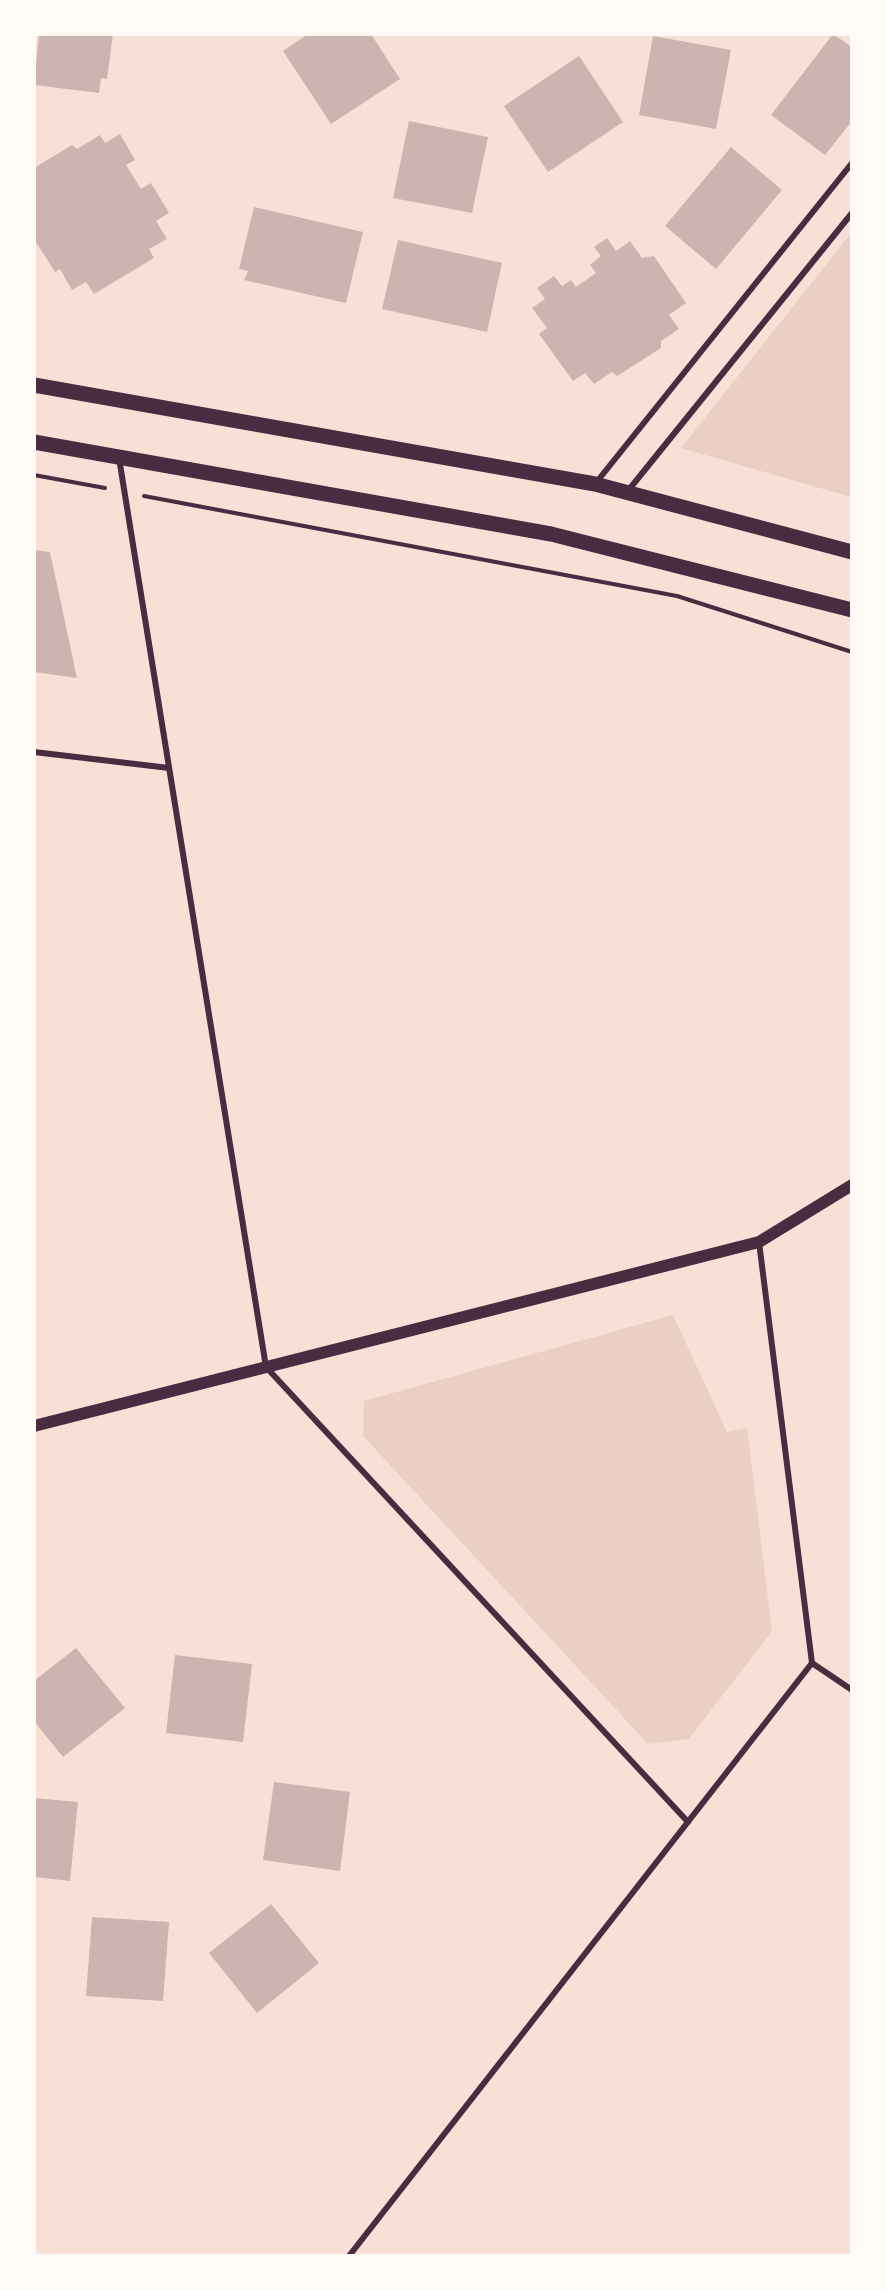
<!DOCTYPE html>
<html>
<head>
<meta charset="utf-8">
<style>
	body { margin:0 }
	#map { position:relative; width:886px; height:2290px; overflow:hidden; background:#f7e1d7; font-family:Barlow,sans-serif }
	canvas { display:block }
	.frame { position:absolute; inset:0; border:36px solid #fffaf5; pointer-events:none }
</style>
</head>
<body>
<div id="map">
<canvas width="886" height="2290"></canvas>
<div class="frame"></div>
</div>
<script>
const context = document.querySelector('canvas').getContext('2d');
context.lineJoin = 'round';
function fillPath(path, color) {
  context.fillStyle = color;
  context.fill(path, 'evenodd');
}
function toPath(rows) {
  const path = new Path2D();
  for (const r of rows) {
    path.moveTo(r[0], r[1]);
    for (let i = 2; i < r.length; i += 2) path.lineTo(r[i], r[i + 1]);
  }
  return path;
}
function trace(path, color, width, dash) {
  context.strokeStyle = color;
  context.lineWidth = width;
  context.lineCap = dash ? 'butt' : 'round';
  context.setLineDash(dash || []);
  context.stroke(path);
}
const green = toPath([
	[851,233,851,497,681,448],
	[673,1315,727,1432,747,1428,772,1631,689,1739,648,1744,363,1436,364,1401]
]);
const building = toPath([
	[39,34,113,34,107,79,101,78,99,93,34,85],
	[308,34,371,34,400,79,331,124,283,51],
	[833,34,852,47,852,121,825,155,771,115],
	[653,36,731,50,716,129,639,115],
	[579,56,623,122,548,172,504,106],
	[409,121,488,137,472,213,393,198],
	[120,134,135,160,126,165,141,189,151,183,169,213,156,221,167,239,149,249,154,258,94,294,86,282,72,290,60,269,55,272,34,239,34,168,72,145,77,149,100,135,105,143],
	[731,147,782,190,716,269,665,226],
	[254,207,363,232,346,303,244,280,248,271,239,269],
	[607,238,616,251,630,241,642,258,654,256,686,303,669,315,679,329,661,341,661,348,617,376,612,372,594,384,585,373,573,381,539,334,547,328,532,308,545,299,537,288,554,276,562,286,571,280,576,287,596,273,590,265,601,256,594,247],
	[398,240,502,263,487,332,382,309],
	[34,550,50,552,77,678,34,672],
	[76,1648,125,1708,63,1757,34,1721,34,1681],
	[175,1655,252,1664,243,1742,166,1733],
	[274,1782,350,1792,340,1871,263,1860],
	[34,1798,78,1802,70,1881,34,1877],
	[271,1904,319,1963,257,2013,209,1953],
	[92,1917,169,1922,163,2001,86,1996]
]);
const path = toPath([
	[34,475,105,488],
	[144,496,677,596,852,652]
]);
const minor = toPath([
	[119,458,266,1367,688,1822],
	[595,484,852,163],
	[627,492,852,213],
	[34,752,169,768],
	[812,1663,852,1690],
	[349,2256,812,1663,759,1242]
]);
const secondary = toPath([
	[34,1426,759,1242,852,1185]
]);
const primary = toPath([
	[34,385,595,484,852,552],
	[34,442,551,534,852,610]
]);
fillPath(green, '#ebcfc5');
fillPath(building, '#ccb4b1');
trace(path, '#4a2c40', 4);
trace(minor, '#4a2c40', 6);
trace(secondary, '#4a2c40', 12);
trace(primary, '#4a2c40', 15);
</script>
</body>
</html>
